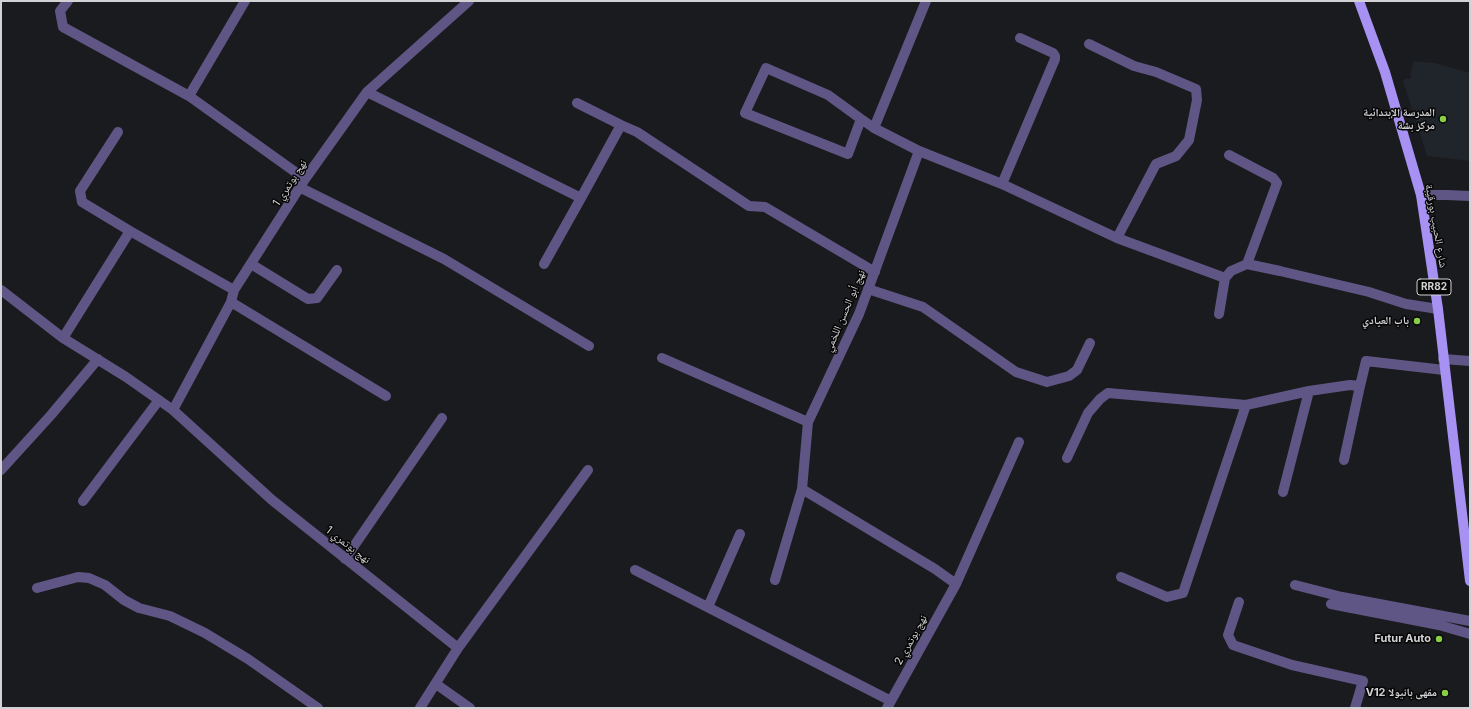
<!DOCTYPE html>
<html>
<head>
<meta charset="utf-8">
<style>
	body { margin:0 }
	#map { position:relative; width:1471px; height:709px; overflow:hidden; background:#1a1b1e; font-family:Inter,sans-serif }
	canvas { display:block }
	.frame { position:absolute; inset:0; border:2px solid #d2d2d4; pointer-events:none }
</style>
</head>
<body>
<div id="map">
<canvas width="1471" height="709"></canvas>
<div class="frame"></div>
</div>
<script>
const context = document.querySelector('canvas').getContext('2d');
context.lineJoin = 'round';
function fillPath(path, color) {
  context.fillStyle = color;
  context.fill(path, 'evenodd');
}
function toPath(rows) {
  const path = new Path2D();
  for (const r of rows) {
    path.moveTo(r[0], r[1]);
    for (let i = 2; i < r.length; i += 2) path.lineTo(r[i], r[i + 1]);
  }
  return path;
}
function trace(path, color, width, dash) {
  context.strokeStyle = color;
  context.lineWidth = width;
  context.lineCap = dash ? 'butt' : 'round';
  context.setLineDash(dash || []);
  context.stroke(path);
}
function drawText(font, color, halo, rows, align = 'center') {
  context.font = font + ' Inter,"Noto Naskh Arabic",sans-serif';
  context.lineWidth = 3;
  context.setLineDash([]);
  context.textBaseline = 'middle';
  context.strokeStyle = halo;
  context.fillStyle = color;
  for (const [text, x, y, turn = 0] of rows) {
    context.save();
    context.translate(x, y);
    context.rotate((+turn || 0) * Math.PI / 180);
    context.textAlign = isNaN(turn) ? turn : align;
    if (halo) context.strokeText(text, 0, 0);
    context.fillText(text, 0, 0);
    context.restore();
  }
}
const built = toPath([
	[1413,61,1435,63,1470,73,1470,161,1427,156,1403,81,1406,78,1410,79]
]);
const street = toPath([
	[68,1,60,11,63,27,189,96,305,179],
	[926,1,874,128,919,151,859,314,808,422,802,489,935,569,956,584],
	[1089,44,1134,66,1156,72,1196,89,1197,100,1189,140,1176,156,1156,164,1117,238],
	[367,92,581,198,621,125,637,132,749,206,765,207,875,272],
	[189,96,245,1],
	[577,103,621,125],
	[861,119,848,154,745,113,766,68,828,95,861,119,874,128],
	[118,132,80,191,82,202,130,231,234,290],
	[919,151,1002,184,1117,238,1225,278,1231,271,1247,264,1280,271,1369,292,1406,304,1438,309],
	[1229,155,1273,178,1277,183,1247,264],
	[1002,184,1055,59,1055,56,1053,53,1020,38],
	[301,188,444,259,589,346],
	[1421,195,1447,195,1470,196],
	[251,264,308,299,317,298,337,270],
	[544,264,581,198],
	[868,289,923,307,1016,372,1047,382,1069,376,1077,370,1090,343],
	[1,290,63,338,126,377,173,410,272,500,458,648],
	[231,302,386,396],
	[1219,314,1225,278],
	[63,338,130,231],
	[662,358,808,422],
	[1443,359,1470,361],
	[173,410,231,302,234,290,305,179,367,92,469,1],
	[1067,458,1088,413,1100,399,1108,393,1246,405],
	[1344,460,1360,386],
	[1,470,51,415,98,359],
	[1283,492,1309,391],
	[83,501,159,400],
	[345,559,442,418],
	[635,570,891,701],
	[1121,577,1167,597,1183,593,1246,405,1309,391,1350,385,1360,386,1366,361,1444,370],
	[775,580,802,489],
	[1295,585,1342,597,1470,621],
	[37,588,78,577,89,578,105,585,124,600,139,608,170,616,205,633,248,659,318,708],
	[1239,602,1228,635,1233,645,1292,665,1363,681,1355,708],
	[1331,604,1439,625,1470,634],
	[708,607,740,534],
	[436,684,470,708],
	[420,708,458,648,588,470],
	[887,708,956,584,1019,442]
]);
const primary = toPath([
	[1359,1,1385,72,1421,195,1438,309,1470,581]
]);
const markers = [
	[1443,119,4,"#8ace47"],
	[1417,321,4,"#8ace47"],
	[1439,639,4,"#8ace47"],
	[1445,693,4,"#8ace47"]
];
const shields = [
	[1434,287,34]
];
const shieldNames = [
	["RR82",1434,287]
];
const poiNames = [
	["المدرسة الإبتدائية",1435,113],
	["مركز بشة",1435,126],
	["باب العيادي",1409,321],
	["Futur Auto",1431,639],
	["V12 مقهى بانيولا",1437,693]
];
const streetNames = [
	["نهج بوتمري 1",290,183,-57],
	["شارع الحبيب بورقيبة",1436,226,80],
	["نهج أبو الحسن اللخمي",845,311,-67],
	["نهج بوتمري 1",348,545,38],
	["نهج بوتمري 2",911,640,-61]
];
fillPath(built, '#20242b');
trace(street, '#605685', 10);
trace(primary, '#a791f3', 10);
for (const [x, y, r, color] of markers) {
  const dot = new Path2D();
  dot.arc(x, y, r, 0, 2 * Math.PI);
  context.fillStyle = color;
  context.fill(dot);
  trace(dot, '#060607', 1.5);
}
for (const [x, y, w] of shields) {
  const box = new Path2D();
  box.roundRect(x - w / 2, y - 8, w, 16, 3);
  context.fillStyle = '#060607';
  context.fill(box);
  trace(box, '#d2d2d4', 1);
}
drawText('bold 10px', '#d2d2d4', null, shieldNames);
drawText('bold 11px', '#d2d2d4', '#060607', poiNames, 'right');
drawText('11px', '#d2d2d4', '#060607', streetNames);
</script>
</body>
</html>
